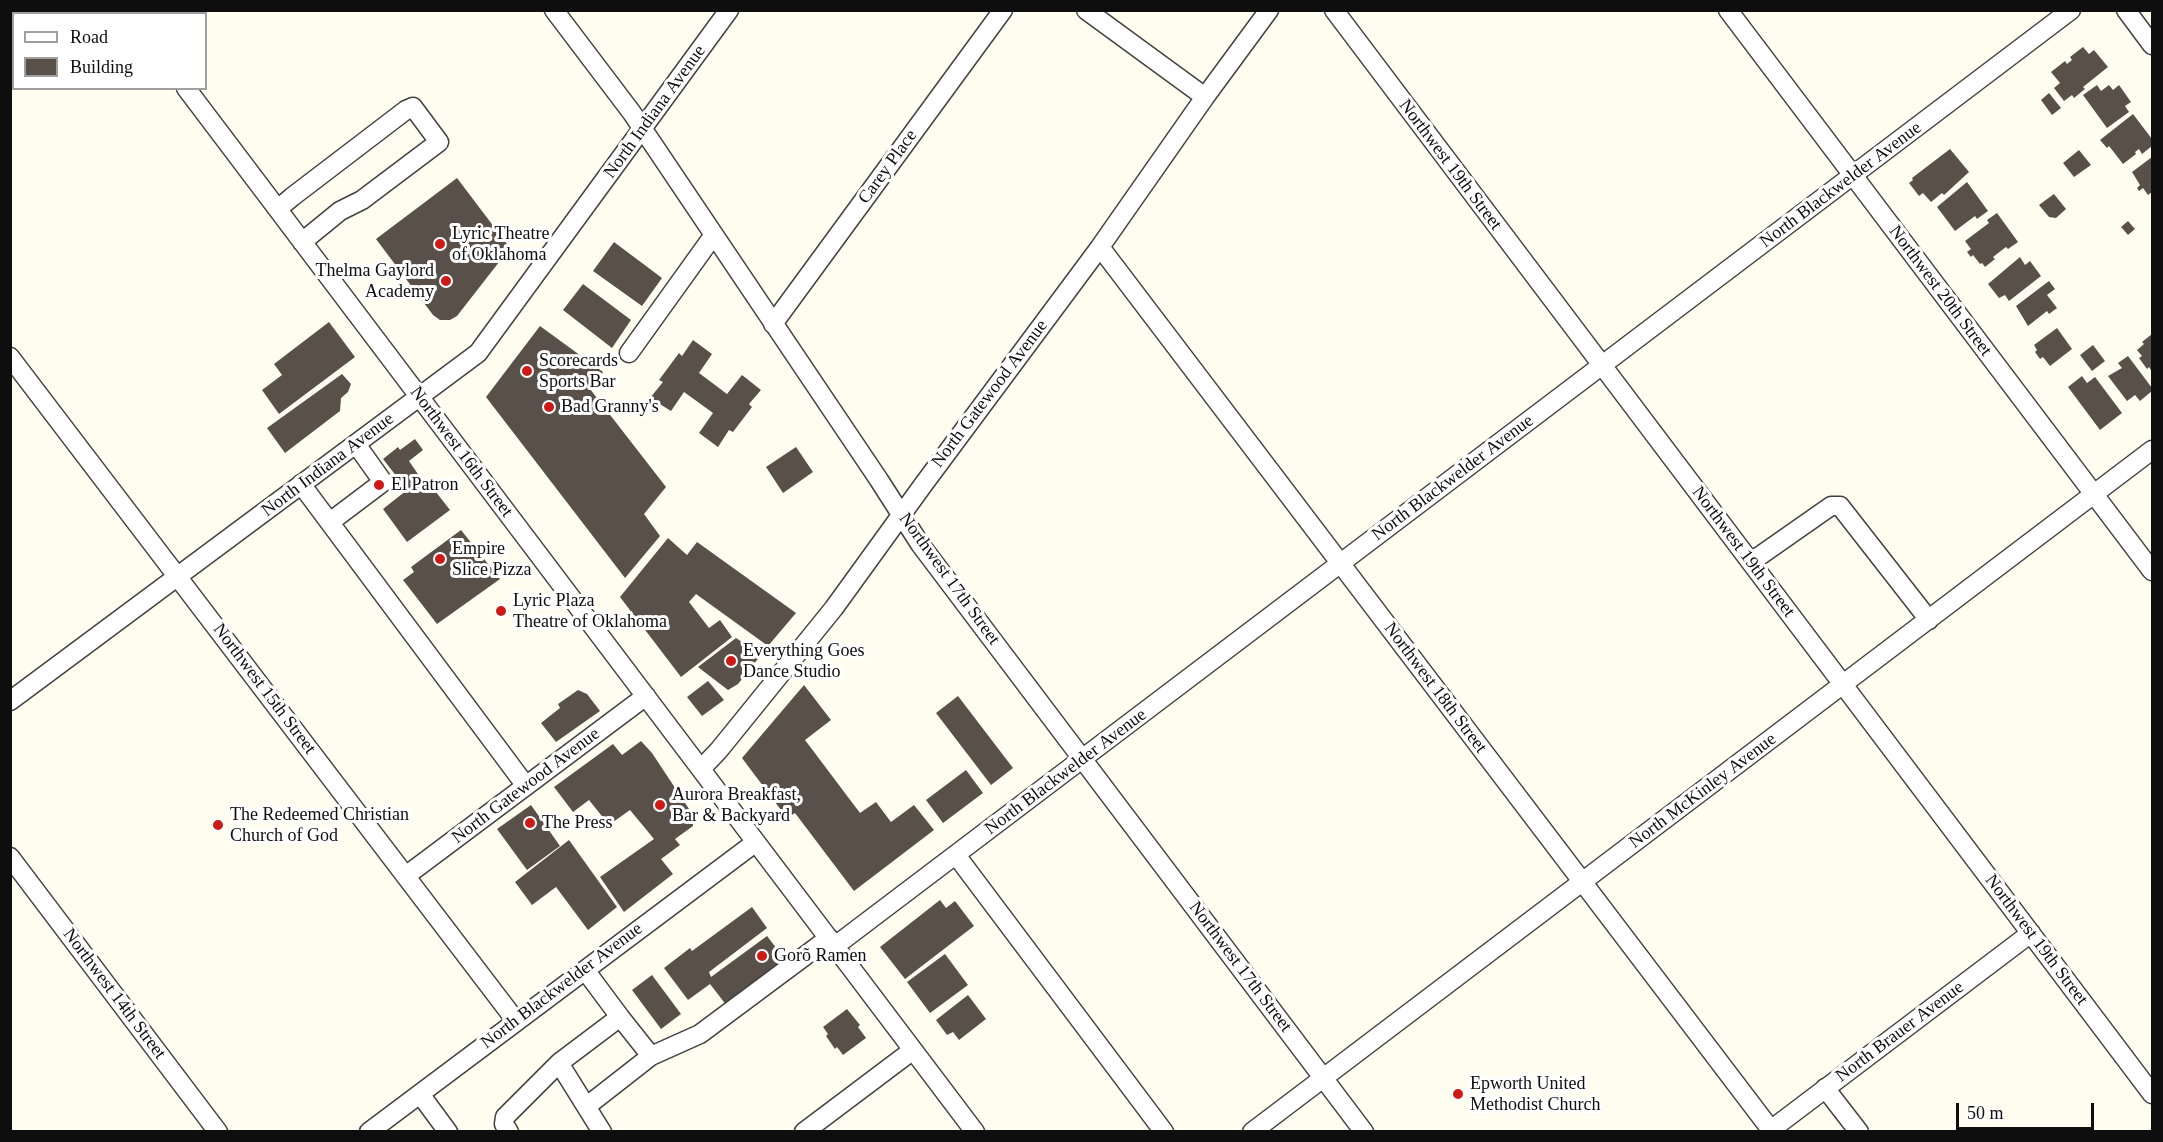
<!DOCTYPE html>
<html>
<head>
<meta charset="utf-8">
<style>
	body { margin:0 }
	#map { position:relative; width:2163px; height:1142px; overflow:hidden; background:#fffdef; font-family:Georgia,serif }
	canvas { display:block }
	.frame { position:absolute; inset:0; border:12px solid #0e0e0e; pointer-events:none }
	.legend { position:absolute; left:12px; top:12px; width:195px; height:78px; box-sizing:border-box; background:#fff; border:2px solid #9f9f9f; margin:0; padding:8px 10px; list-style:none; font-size:18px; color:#0e0e0e }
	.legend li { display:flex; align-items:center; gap:12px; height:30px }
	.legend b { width:30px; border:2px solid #9f9f9f }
	.scale { position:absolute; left:1956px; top:1103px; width:138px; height:27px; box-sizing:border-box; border:3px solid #0e0e0e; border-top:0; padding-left:8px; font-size:18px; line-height:21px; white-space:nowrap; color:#0e0e0e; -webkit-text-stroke:4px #fff; paint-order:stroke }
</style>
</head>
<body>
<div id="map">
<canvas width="2163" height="1142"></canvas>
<div class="frame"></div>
<ul class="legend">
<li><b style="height:8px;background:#fff"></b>Road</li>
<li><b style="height:16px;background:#585049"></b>Building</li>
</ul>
<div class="scale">50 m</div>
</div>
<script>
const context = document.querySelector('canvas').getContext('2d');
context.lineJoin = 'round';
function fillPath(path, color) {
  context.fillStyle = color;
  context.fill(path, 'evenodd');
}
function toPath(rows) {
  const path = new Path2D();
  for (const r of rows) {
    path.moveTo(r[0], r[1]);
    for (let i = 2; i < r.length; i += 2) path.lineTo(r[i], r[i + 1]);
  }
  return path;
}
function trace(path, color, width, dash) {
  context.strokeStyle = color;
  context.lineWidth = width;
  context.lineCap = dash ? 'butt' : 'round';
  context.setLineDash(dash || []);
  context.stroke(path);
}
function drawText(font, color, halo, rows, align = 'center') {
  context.font = font + ' Georgia,serif';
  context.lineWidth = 6;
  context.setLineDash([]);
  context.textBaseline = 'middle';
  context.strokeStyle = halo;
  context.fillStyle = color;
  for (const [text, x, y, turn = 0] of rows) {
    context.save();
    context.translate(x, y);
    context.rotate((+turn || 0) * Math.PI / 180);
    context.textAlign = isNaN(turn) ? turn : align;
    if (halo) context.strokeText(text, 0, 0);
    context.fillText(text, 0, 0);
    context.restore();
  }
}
const building = toPath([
	[2083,47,2089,54,2094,50,2108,67,2083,87,2085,89,2074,98,2072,95,2064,101,2054,88,2060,83,2051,72,2065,61,2067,64,2072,60,2070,57],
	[2097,85,2101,91,2109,85,2113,90,2119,85,2131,102,2125,106,2129,112,2107,128,2083,95],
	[2049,93,2061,108,2052,115,2041,100],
	[2133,114,2152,139,2152,146,2142,154,2139,149,2135,152,2136,154,2123,164,2109,146,2107,148,2100,140],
	[1950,149,1969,172,1944,195,1942,193,1931,202,1923,193,1919,196,1909,183,1913,180,1912,178],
	[2079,150,2091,165,2074,177,2063,163],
	[2152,157,2152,192,2148,195,2143,188,2139,191,2137,188,2140,185,2132,172],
	[457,178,510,248,457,316,450,320,440,320,433,315,376,239],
	[1967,182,1988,211,1977,219,1975,216,1955,231,1937,207],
	[2054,194,2066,209,2056,218,2049,217,2039,205],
	[1997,213,2018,242,2008,249,2006,247,1993,257,1995,259,1985,267,1982,263,1980,264,1973,255,1971,257,1967,252,1971,249,1965,241,1989,223,1987,220],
	[2128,221,2135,229,2128,235,2121,227],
	[614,242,662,278,642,306,593,271],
	[2020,257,2025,265,2030,261,2041,276,2009,301,2005,295,1999,298,1988,284],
	[2049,281,2055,289,2047,295,2057,308,2049,314,2047,311,2028,326,2016,306],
	[583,284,631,320,612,348,563,310],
	[329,322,355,357,279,414,262,390,282,375,274,364],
	[540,326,603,372,590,389,666,487,644,514,660,536,625,578,486,397],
	[2057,328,2072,349,2050,366,2043,357,2040,359,2035,352,2037,350,2034,345],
	[2152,334,2152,372,2149,367,2147,369,2139,358,2142,356,2137,350,2144,344,2142,342],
	[693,340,712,354,699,373,727,394,742,375,761,390,749,404,752,407,733,432,729,430,718,447,699,433,713,413,684,392,671,411,650,398,663,382,659,380,679,353,682,356],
	[2093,345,2105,361,2092,371,2080,355],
	[2128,356,2152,388,2152,391,2140,401,2135,395,2127,401,2108,376,2122,368,2118,363],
	[342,374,351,384,348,392,341,398,340,411,285,453,267,428],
	[2082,376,2087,383,2095,377,2122,413,2100,430,2068,387],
	[415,439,423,450,409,461,422,480,425,478,450,510,407,542,383,509,407,490,383,459,398,447,400,450],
	[796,447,813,472,783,493,766,467],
	[461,530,500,579,437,624,403,580,414,572,411,567],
	[668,538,687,555,697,542,796,613,768,646,696,594,689,602,709,628,720,620,732,637,681,677,620,597],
	[736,638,761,655,738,684,728,690,698,667],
	[708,681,724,700,702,716,687,697],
	[804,685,831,720,805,740,860,813,876,802,891,822,914,805,934,830,854,891,795,813,787,818,742,758],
	[578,690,587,694,600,711,556,742,541,723,560,708,558,704],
	[958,696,1013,768,991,785,936,713],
	[641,741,652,753,691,812,693,816,693,826,675,839,680,845,661,859,673,874,624,912,600,877,654,839,630,810,609,825,589,800,573,812,554,787,613,744,622,755],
	[966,770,983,793,943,823,926,800],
	[531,805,560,846,527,870,497,829],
	[569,840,617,907,588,930,556,887,532,905,515,882],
	[940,900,946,908,955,901,974,926,905,979,880,947],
	[752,907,767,928,709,972,711,977,767,936,787,962,727,1006,710,984,688,1000,664,968,690,948,692,951],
	[945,954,968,985,930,1013,907,982],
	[652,975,681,1014,661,1029,632,990],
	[968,995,986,1019,959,1040,953,1032,947,1035,936,1020],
	[847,1009,860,1025,858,1027,866,1038,843,1055,837,1047,835,1049,826,1036,828,1034,823,1027]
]);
const minor = toPath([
	[127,10,129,14],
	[554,10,632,113,879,480,920,544,1364,1132],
	[1086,10,1205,97],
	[1334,10,2152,1094],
	[1728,10,2152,571],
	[2126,10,2152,45],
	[10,15,17,10],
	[186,88,975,1132],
	[278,209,292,197,406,110,413,107,439,142,362,200,340,211,302,242],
	[1100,247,1771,1130],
	[773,324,1003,10],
	[629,353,713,236],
	[10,357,516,1021],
	[301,484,526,786],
	[330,522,383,482,356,444],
	[1751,562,1831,506,1840,506,1929,620],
	[10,701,478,353,729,10],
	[701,769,719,750,834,608,923,485,1100,247,1205,97,1269,10],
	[956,855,1164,1132],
	[10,857,218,1132],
	[407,875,646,696],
	[835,946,2071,10],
	[585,970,620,1017,559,1063,602,1132],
	[620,1017,651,1056],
	[1825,1088,1859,1132],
	[420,1094,448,1132],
	[587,1106,651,1056,700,1034,829,938],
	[369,1132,756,842],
	[509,1132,504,1124,505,1117,559,1063],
	[804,1132,913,1050],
	[1252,1132,2152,450],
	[1768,1132,2031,933]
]);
const markers = [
	[440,244,6,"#cd1a17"],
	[446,281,6,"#cd1a17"],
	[527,371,6,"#cd1a17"],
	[549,407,6,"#cd1a17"],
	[379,485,6,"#cd1a17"],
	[440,559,6,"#cd1a17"],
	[501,611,6,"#cd1a17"],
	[731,661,6,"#cd1a17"],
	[660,805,6,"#cd1a17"],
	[530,823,6,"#cd1a17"],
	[218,825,6,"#cd1a17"],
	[762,956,6,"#cd1a17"],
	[1458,1094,6,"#cd1a17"]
];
const streetNames = [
	["North Indiana Avenue",655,112,-54],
	["Northwest 19th Street",1450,165,53],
	["Carey Place",888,167,-54],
	["North Blackwelder Avenue",1841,185,-37],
	["Northwest 20th Street",1940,291,53],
	["North Gatewood Avenue",990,394,-53],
	["Northwest 16th Street",461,452,53],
	["North Indiana Avenue",328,465,-37],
	["North Blackwelder Avenue",1453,478,-37],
	["Northwest 19th Street",1743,552,53],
	["Northwest 17th Street",949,579,54],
	["Northwest 18th Street",1435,688,53],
	["Northwest 15th Street",264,689,53],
	["North Blackwelder Avenue",1066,772,-37],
	["North Gatewood Avenue",526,786,-37],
	["North McKinley Avenue",1703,791,-37],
	["Northwest 19th Street",2036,940,53],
	["Northwest 17th Street",1240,967,53],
	["North Blackwelder Avenue",562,986,-37],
	["Northwest 14th Street",114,994,53],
	["North Brauer Avenue",1900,1032,-37]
];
const poiNames = [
	["Lyric Theatre",452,234],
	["of Oklahoma",452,255],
	["Thelma Gaylord",434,271,"right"],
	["Academy",434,292,"right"],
	["Scorecards",539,361],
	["Sports Bar",539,382],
	["Bad Granny's",561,407],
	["El Patron",391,485],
	["Empire",452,549],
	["Slice Pizza",452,570],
	["Lyric Plaza",513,601],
	["Theatre of Oklahoma",513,622],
	["Everything Goes",743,651],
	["Dance Studio",743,672],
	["Aurora Breakfast,",672,795],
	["Bar & Backyard",672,816],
	["The Redeemed Christian",230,815],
	["Church of God",230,836],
	["The Press",542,823],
	["Gorõ Ramen",774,956],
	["Epworth United",1470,1084],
	["Methodist Church",1470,1105]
];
fillPath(building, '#585049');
trace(minor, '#414141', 21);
trace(minor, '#fff', 18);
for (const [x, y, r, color] of markers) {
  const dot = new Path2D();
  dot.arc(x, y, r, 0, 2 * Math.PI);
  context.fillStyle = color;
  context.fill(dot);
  trace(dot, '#fff', 2);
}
drawText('18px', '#0e0e0e', '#fff', streetNames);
drawText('18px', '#0e0e0e', '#fff', poiNames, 'left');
</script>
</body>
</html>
